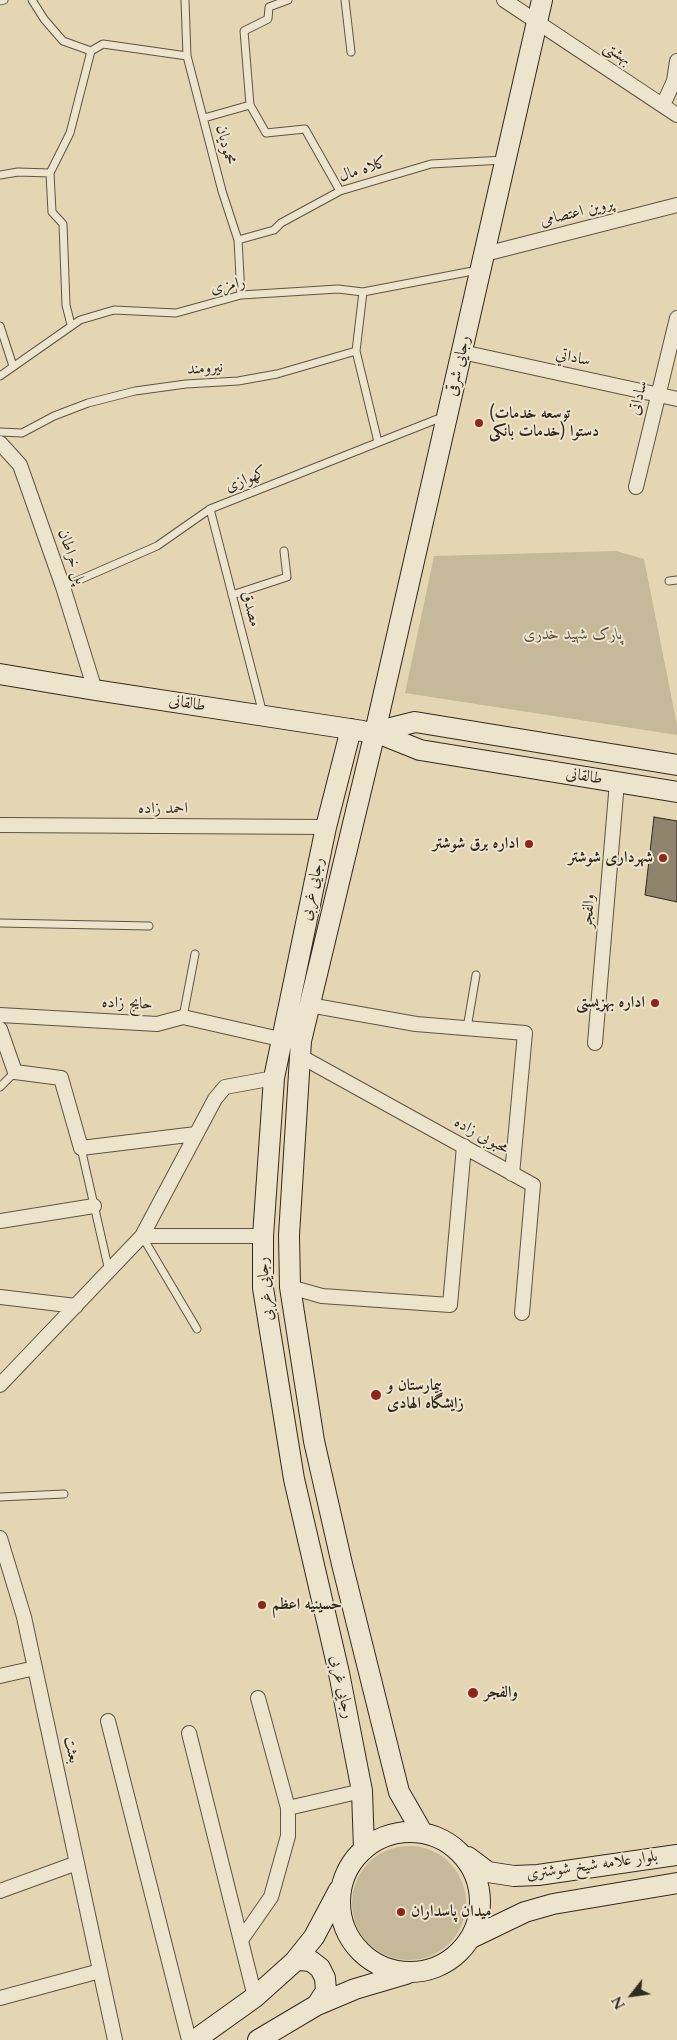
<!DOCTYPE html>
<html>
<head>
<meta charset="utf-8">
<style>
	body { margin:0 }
	#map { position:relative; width:677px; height:2040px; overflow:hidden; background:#e4d6b2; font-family:Cardo,serif }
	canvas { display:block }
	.north { position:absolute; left:607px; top:1970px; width:50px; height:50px; -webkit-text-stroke:4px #ede4cd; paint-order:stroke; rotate:240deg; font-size:14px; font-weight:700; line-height:20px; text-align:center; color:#32291e }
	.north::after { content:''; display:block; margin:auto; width:18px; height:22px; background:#32291e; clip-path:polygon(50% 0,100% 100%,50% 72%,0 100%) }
</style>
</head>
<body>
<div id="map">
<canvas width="677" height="2040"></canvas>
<div class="north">N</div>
</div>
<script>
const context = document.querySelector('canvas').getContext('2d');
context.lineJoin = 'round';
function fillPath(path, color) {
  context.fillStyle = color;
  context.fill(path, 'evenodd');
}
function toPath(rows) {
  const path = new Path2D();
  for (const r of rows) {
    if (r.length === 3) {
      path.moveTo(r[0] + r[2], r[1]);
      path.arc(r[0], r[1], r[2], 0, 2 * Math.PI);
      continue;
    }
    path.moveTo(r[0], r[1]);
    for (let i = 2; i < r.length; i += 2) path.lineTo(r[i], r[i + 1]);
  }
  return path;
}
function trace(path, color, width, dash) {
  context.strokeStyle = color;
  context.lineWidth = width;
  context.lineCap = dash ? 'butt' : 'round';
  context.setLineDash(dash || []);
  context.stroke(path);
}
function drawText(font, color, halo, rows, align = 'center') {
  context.font = font + ' Cardo,Amiri,serif';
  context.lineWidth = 4;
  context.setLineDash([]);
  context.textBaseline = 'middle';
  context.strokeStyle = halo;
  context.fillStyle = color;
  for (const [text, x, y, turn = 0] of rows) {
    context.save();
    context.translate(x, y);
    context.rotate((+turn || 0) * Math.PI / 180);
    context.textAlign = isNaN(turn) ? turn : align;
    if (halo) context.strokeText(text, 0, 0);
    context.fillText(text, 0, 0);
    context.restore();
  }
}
const green = toPath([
	[616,551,644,559,677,725,677,735,405,693,434,556],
	[409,1903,57]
]);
const building = toPath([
	[654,817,677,821,677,902,645,895,654,817]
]);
const lane = toPath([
	[32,0,44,19,63,41,91,51,70,133,50,173,52,212,63,224,66,305,71,325],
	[185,0,187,56,222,191,238,240,241,295],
	[288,0,269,7,268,19,244,31,250,105,266,133,305,129,340,191],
	[345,0,351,52],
	[0,1,4,0],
	[91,51,103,44,187,56],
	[204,118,250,105],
	[0,175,18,172,50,173],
	[238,240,274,230,281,223,340,191,431,164,504,160],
	[363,292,356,351,378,442],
	[0,326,13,366],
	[0,376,80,320,114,310,176,313,241,295,338,289,363,292,478,270],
	[0,432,22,433,54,416,88,403,135,391,186,384,238,381,277,374,356,351],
	[210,509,263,714],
	[669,581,677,580],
	[63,587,157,546,210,509,445,416],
	[232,595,287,577,284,551],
	[0,923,149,926],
	[183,1017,195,954],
	[467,1028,476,975],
	[0,1087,15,1072],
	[81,1148,109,1271],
	[142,1236,197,1329],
	[0,1497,64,1494]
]);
const street = toPath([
	[504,0,677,115],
	[663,105,674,81,677,61],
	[485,254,677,205],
	[462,352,677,399],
	[0,443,20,465,63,587,95,690],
	[636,487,677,318],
	[0,825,326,827],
	[309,1005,416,1024,525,1033,512,1174],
	[0,1015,157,1024,183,1017,280,1039],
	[0,1029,15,1072,61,1078,81,1148,196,1134],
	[595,1043,617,782],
	[300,1056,533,1185,522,1313],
	[0,1221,94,1206],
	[142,1236,263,1236],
	[290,1287,322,1296,450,1305,464,1146],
	[0,1297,76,1306],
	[0,1385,142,1236,215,1099,225,1087,274,1078],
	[0,1538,24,1617,115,2040],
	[0,1676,35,1668],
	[108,1721,189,2040],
	[189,1733,255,1997],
	[288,1808,362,1791],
	[0,1891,77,1863],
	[241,1940,271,1897,288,1836,288,1808,258,1698],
	[0,1998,100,1971]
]);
const secondary = toPath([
	[0,674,95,690,363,731],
	[351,729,326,827,274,1078,263,1236,263,1288,294,1479,339,1673,362,1791,364,1849],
	[677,765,415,722,375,732,420,750,677,792],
	[410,1902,70],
	[422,1832,399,1792,342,1564,314,1441,290,1287,289,1235,301,1041,375,732,542,0],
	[468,1857,488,1872,514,1876,538,1875,677,1855],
	[471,1938,525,1912,553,1904,677,1883],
	[294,1962,299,1960,311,1961,320,1968,325,1978,326,1991,317,2005],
	[195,2040,255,1997,294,1962,314,1937,339,1890],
	[258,2040,317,2005,355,1989,406,1974]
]);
const markers = [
	[479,423,5,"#8f2418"],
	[529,844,5,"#8f2418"],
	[663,858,5,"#8f2418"],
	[655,1003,5,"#8f2418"],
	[376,1395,6,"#8f2418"],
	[262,1605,5,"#8f2418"],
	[473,1693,6,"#8f2418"],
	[401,1912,5,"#8f2418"]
];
const streetNames = [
	["بهشتی",617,54,34],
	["محمودیان",225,145,76],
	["کلاه مال",363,170,-18],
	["پروین اعتصامی",577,213,-14],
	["رامزی",228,286,-11],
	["ساداتي",573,358,12],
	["رجایی شرقی",459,366,-77],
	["نیرومند",205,369,-4],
	["ساداتی",639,398,-76],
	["کهوازی",246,480,-22],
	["پل خراطان",71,557,71],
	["مصدق",250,609,75],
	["طالقانی",187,704,9],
	["طالقانی",584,777,9],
	["احمد زاده",163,809],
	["رجایی غربی",313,889,-78],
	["والفجر",589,911,-85],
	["حایج زاده",127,1004,2],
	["محبوبی زاده",481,1136,29],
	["رجایی غربی",266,1289,-95],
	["رجایی غربی",341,1687,78],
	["بعثت",71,1750,78],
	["بلوار علامه شیخ شوشتری",592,1866,-8]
];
const poiNames = [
	["(توسعه خدمات",489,414],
	["دستوا (خدمات بانکی",489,432],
	["اداره برق شوشتر",519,844,"right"],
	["شهرداری شوشتر",653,858,"right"],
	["اداره بهزیستی",645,1003,"right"],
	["بیمارستان و",387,1386],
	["زایشگاه الهادی",387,1404],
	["حسینیه اعظم",272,1605],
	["والفجر",484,1693],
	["میدان پاسداران",411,1912]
];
const parkNames = [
	["پارک شهید خدری",573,635]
];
fillPath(green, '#c6b999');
fillPath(building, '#8f836b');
trace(building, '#32291e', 1);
trace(lane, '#5e5443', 9);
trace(street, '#5e5443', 16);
trace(secondary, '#32291e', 22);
trace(lane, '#ede4cd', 7);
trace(street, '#ede4cd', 14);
trace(secondary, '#ede4cd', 20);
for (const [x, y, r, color] of markers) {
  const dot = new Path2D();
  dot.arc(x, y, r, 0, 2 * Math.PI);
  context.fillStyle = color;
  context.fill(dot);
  trace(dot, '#ede4cd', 2);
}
drawText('16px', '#32291e', '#ede4cd', streetNames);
drawText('bold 16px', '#32291e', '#ede4cd', poiNames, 'left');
drawText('italic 16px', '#574d3d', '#ede4cd', parkNames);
</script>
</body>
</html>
